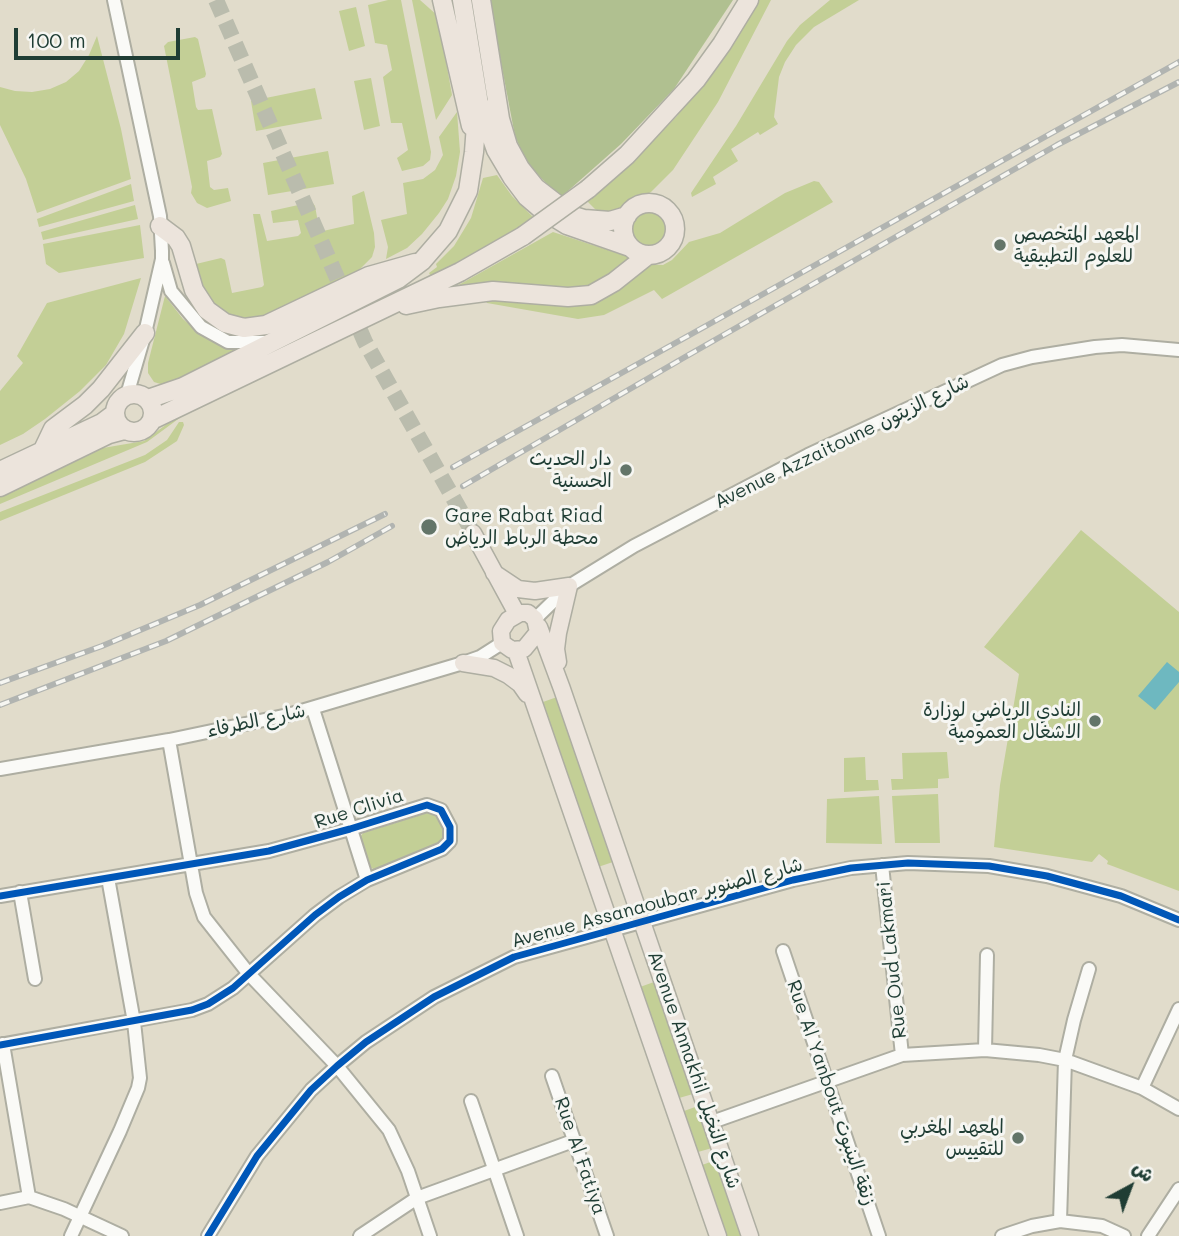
<!DOCTYPE html>
<html>
<head>
<meta charset="utf-8">
<style>
	body { margin:0 }
	#map { position:relative; width:1179px; height:1236px; overflow:hidden; background:#e1dccb; font-family:Mali,"Playpen Sans Arabic",sans-serif }
	canvas { display:block }
	.north { position:absolute; left:1095px; top:1152px; width:70px; height:70px; -webkit-text-stroke:5px #f6f6f2; paint-order:stroke; rotate:41deg; font-size:19px; font-weight:700; line-height:28px; text-align:center; color:#1f3d34 }
	.north::after { content:''; display:block; margin:auto; width:24px; height:32px; background:#1f3d34; clip-path:polygon(50% 0,100% 100%,50% 72%,0 100%) }
	.scale { position:absolute; left:14px; top:28px; width:166px; height:32px; box-sizing:border-box; border:4px solid #1f3d34; border-top:0; padding-left:9px; font-size:21px; line-height:24px; white-space:nowrap; color:#1f3d34; -webkit-text-stroke:5px #f6f6f2; paint-order:stroke }
</style>
</head>
<body>
<div id="map">
<canvas width="1179" height="1236"></canvas>
<div class="north">ش</div>
<div class="scale">100 m</div>
</div>
<script>
const context = document.querySelector('canvas').getContext('2d');
context.lineJoin = 'round';
function fillPath(path, color) {
  context.fillStyle = color;
  context.fill(path, 'evenodd');
}
function toPath(rows) {
  const path = new Path2D();
  for (const r of rows) {
    if (r.length === 3) {
      path.moveTo(r[0] + r[2], r[1]);
      path.arc(r[0], r[1], r[2], 0, 2 * Math.PI);
      continue;
    }
    path.moveTo(r[0], r[1]);
    for (let i = 2; i < r.length; i += 2) path.lineTo(r[i], r[i + 1]);
  }
  return path;
}
function trace(path, color, width, dash) {
  context.strokeStyle = color;
  context.lineWidth = width;
  context.lineCap = dash ? 'butt' : 'round';
  context.setLineDash(dash || []);
  context.stroke(path);
}
function drawText(font, color, halo, rows, align = 'center') {
  context.font = font + ' Mali,"Playpen Sans Arabic",sans-serif';
  context.lineWidth = 6;
  context.setLineDash([]);
  context.textBaseline = 'middle';
  context.strokeStyle = halo;
  context.fillStyle = color;
  for (const [text, x, y, turn = 0] of rows) {
    context.save();
    context.translate(x, y);
    context.rotate((+turn || 0) * Math.PI / 180);
    context.textAlign = isNaN(turn) ? turn : align;
    if (halo) context.strokeText(text, 0, 0);
    context.fillText(text, 0, 0);
    context.restore();
  }
}
const green = toPath([
	[388,0,401,0,431,152,430,160,423,166,402,171,397,158,408,150,402,123,391,123,383,77,392,70,387,45,375,43,368,5],
	[412,0,420,0,438,16,452,95,436,120],
	[757,0,771,0,718,102,673,170,651,192,614,211,600,214,587,201,646,148,677,116],
	[830,0,859,0,814,27,796,45,785,62,779,77,774,117,778,124,760,135,758,132,731,149,738,161,713,177,716,184,692,197,691,193,695,187,736,126,787,41,800,25],
	[356,7,365,46,349,51,339,11],
	[97,36,121,129,131,179,37,213,26,179,0,125,0,87,15,91,32,92,50,89,66,82,79,71,89,55],
	[195,37,198,39,206,74,205,77,192,82,196,107,198,110,212,109,222,154,220,157,207,161,210,187,214,190,228,188,231,201,207,208,197,203,191,193,192,187,164,46,168,42],
	[371,78,380,126,364,130,354,81],
	[315,88,322,119,256,131,251,101],
	[457,112,460,152,456,176,448,199,439,213,422,234,407,248,386,259,388,247,381,220,407,214,403,183,423,179,435,170,443,155,439,137],
	[328,151,334,184,268,195,263,163],
	[497,175,512,196,534,218,508,239,431,277,429,273,437,267,436,264,454,246,471,218,483,178],
	[814,181,819,182,833,202,662,299,654,290,604,315,578,319,487,303,485,300,486,299,561,302,644,264,663,265,672,260,689,242,720,233,785,193],
	[131,184,134,201,39,227,37,219],
	[364,191,374,233,375,247,372,257,359,270,260,317,247,319,228,314,220,309,205,293,196,264,221,258,225,260,232,293,262,287,264,285,253,214,260,214,267,241,298,236,301,233,298,220,273,223,271,211,312,202,315,206,319,228,323,231,354,224,352,196],
	[135,205,138,219,43,240,41,232],
	[649,230,20],
	[140,225,144,258,59,273,46,264,43,244],
	[553,232,626,256,629,258,629,263,589,289,455,287],
	[141,278,124,334,106,365,80,391,45,419,23,434,0,445,0,391,23,363,17,356,47,303],
	[165,296,183,319,203,336,225,348,241,352,167,386,154,382,148,373,148,363],
	[185,414,147,442,0,504,0,492,97,449,144,441,175,418],
	[179,422,183,422,184,425,177,441,145,462,0,521,0,512,145,455,167,440],
	[1081,530,1179,612,1179,891,1107,864,1108,861,1099,854,1092,862,994,847,1000,785,1019,674,984,647],
	[557,697,613,862,598,867,543,702],
	[947,752,949,778,938,779,938,788,892,790,891,779,903,779,902,753],
	[865,757,866,780,878,780,879,790,844,792,844,758],
	[938,794,940,843,895,843,892,796],
	[879,796,882,844,826,843,827,799],
	[430,812,439,817,446,834,440,843,375,870,366,865,358,840,363,833],
	[654,982,693,1094,679,1098,640,987],
	[698,1106,712,1148,698,1152,684,1111],
	[716,1160,742,1236,726,1236,702,1165]
]);
const forest = toPath([
	[489,0,733,0,674,89,621,144,560,198,526,162,515,136]
]);
const water = toPath([
	[1167,662,1179,672,1179,682,1155,710,1138,696]
]);
const majorTunnel = toPath([
	[216,0,365,342,473,533]
]);
const minor = toPath([
	[114,0,160,216,162,251,162,259,145,333,127,395],
	[163,263,171,291,201,327,228,342,264,342],
	[535,619,569,586,634,546,808,455,1002,365,1032,357,1095,347,1122,345,1179,350],
	[313,709,367,880],
	[169,740,196,893,204,917,249,974,337,1066,389,1130,408,1171,430,1236],
	[0,769,169,740,288,715,463,663,480,657,502,643],
	[882,865,902,1055],
	[20,892,35,979],
	[0,896,269,851,350,829,427,805,441,810,450,827,450,841,442,849,367,880,339,897,315,915,233,988,208,1004,192,1010,0,1045],
	[783,951,879,1236],
	[3,1044,29,1197],
	[985,1050,987,955],
	[552,1076,607,1236],
	[1142,1088,1179,1009],
	[471,1101,517,1236],
	[712,1122,902,1055,985,1050,1039,1055,1065,1060,1142,1088,1179,1109],
	[0,1203,29,1197,64,1209,122,1236],
	[1060,1221,1065,1060,1074,1020,1089,969],
	[71,1236,120,1131,138,1088,140,1078,134,1022,108,878],
	[208,1236,257,1156,311,1090,337,1066,366,1042,434,997,514,957,793,880,851,868,908,863,989,866,1047,876,1121,896,1179,920],
	[360,1236,417,1198,573,1141],
	[1002,1236,1032,1226,1060,1221,1102,1226,1124,1236],
	[1148,1236,1179,1189]
]);
const major = toPath([
	[473,533,517,614],
	[494,573,518,589,535,591,569,586,558,633,556,649,558,662],
	[520,613,528,613,535,619,538,632,524,649,512,650,502,643,501,631,508,620,520,613],
	[539,627,562,689,750,1236],
	[516,651,718,1236],
	[463,663,494,668,508,675,520,684,527,694]
]);
const highway = toPath([
	[442,0,471,126],
	[481,0,500,119,508,146,520,168,536,188,571,215,584,219,610,221,627,216],
	[480,105,496,150,512,177,527,197,541,209,567,225,630,247],
	[588,189,627,155,696,80,722,44,749,0],
	[649,229,26],
	[160,226,176,238,181,246,194,290,207,310,225,323,244,328,266,325,369,276,415,263],
	[406,305,439,298,493,291,568,297,591,295,614,282,648,255],
	[134,413,19],
	[148,399,183,387,398,279,422,261,448,231,468,191,474,152,478,98,462,0],
	[152,420,460,272,523,236],
	[42,452,53,429,85,405,101,389,145,333],
	[0,471,102,423,114,414],
	[0,487,109,434,124,430]
]);
const rail = toPath([
	[453,467,1179,62],
	[463,486,685,357,1057,145,1179,82],
	[0,683,102,646,200,605,385,514],
	[0,705,166,641,328,562,392,526]
]);
const highwayBridge = toPath([
	[523,236,588,189]
]);
const cycleway = toPath([
	[0,896,269,851,350,829,427,805,441,810,450,827,450,841,442,849,367,880,339,897,315,915,233,988,208,1004,192,1010,0,1045],
	[208,1236,257,1156,311,1090,337,1066,366,1042,434,997,514,957,793,880,851,868,908,863,989,866,1047,876,1121,896,1179,920]
]);
const markers = [
	[1000,245,7,"#637569"],
	[626,470,7,"#637569"],
	[429,527,9,"#637569"],
	[1095,721,7,"#637569"],
	[1018,1138,7,"#637569"]
];
const poiNames = [
	["المعهد المتخصص",1014,234,"left"],
	["للعلوم التطبيقية",1014,256,"left"],
	["دار الحديث",612,459],
	["الحسنية",612,481],
	["Gare Rabat Riad",445,516,"left"],
	["محطة الرباط الرياض",445,538,"left"],
	["النادي الرياضي لوزارة",1081,710],
	["الاشغال العمومية",1081,732],
	["المعهد المغربي",1004,1127],
	["للتقييس",1004,1149]
];
const streetNames = [
	["Avenue Azzaitoune شارع الزيتون",842,442,-26],
	["شارع الطرفاء",256,721,-12],
	["Rue Clivia",359,809,-18],
	["Avenue Assanaoubar شارع الصنوبر",657,903,-15],
	["Rue Oud Lakmari",892,960,-96],
	["Avenue Annakhil شارع النخيل",694,1070,71],
	["Rue Al Yanbout زنقة الينبوت",831,1093,71],
	["Rue Al Fatiya",580,1156,71]
];
fillPath(green, '#c3cf96');
fillPath(forest, '#b0c090');
fillPath(water, '#6eb8c0');
trace(majorTunnel, '#babcad', 16, [16, 8]);
trace(minor, '#aeaea2', 16);
trace(major, '#aeaea2', 19);
trace(highway, '#aeaea2', 21);
trace(minor, '#fafaf7', 12);
trace(major, '#ece4dc', 16);
trace(highway, '#ece4dc', 18);
trace(rail, '#b1b4b1', 6);
trace(rail, '#f6f6f2', 3.5, [10]);
trace(highwayBridge, '#aeaea2', 21, []);
trace(highwayBridge, '#ece4dc', 18);
trace(cycleway, '#0057b8', 7);
for (const [x, y, r, color] of markers) {
  const dot = new Path2D();
  dot.arc(x, y, r, 0, 2 * Math.PI);
  context.fillStyle = color;
  context.fill(dot);
  trace(dot, '#f6f6f2', 2.5);
}
drawText('19px', '#1f3d34', '#f6f6f2', poiNames, 'right');
drawText('19px', '#1f3d34', '#f6f6f2', streetNames);
</script>
</body>
</html>
